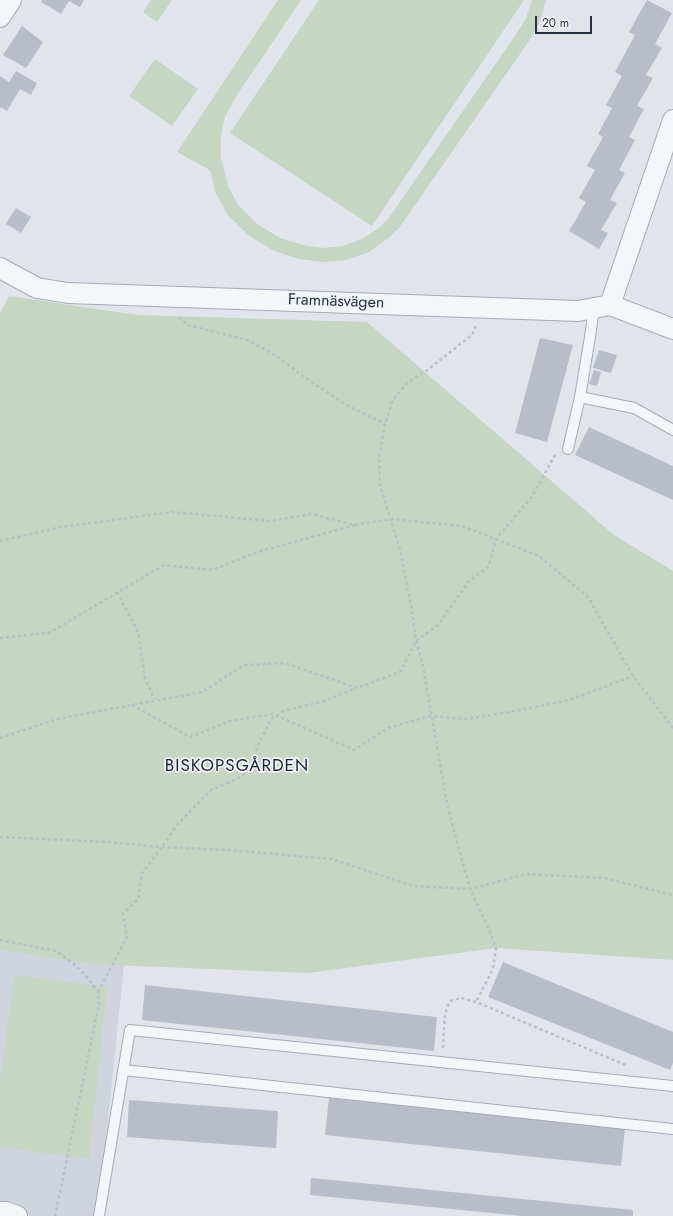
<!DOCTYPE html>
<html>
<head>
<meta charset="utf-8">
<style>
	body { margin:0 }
	#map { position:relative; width:673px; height:1216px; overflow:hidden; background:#e1e4eb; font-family:Jost,sans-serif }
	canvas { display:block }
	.scale { position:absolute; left:535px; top:16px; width:57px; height:18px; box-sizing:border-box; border:2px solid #283044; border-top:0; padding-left:5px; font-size:12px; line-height:14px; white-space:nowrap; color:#283044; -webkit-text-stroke:3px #f1f4f8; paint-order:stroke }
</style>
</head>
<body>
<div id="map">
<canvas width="673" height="1216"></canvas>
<div class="scale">20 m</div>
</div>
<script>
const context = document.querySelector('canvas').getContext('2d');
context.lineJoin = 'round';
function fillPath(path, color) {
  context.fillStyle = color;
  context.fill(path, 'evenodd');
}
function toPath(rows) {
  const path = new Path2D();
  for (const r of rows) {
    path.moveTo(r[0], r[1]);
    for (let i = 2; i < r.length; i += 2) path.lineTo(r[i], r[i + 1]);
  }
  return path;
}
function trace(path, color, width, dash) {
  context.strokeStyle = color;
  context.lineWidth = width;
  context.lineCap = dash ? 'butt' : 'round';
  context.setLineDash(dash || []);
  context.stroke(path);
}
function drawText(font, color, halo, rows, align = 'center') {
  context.font = font + ' Jost,sans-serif';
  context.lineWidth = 3.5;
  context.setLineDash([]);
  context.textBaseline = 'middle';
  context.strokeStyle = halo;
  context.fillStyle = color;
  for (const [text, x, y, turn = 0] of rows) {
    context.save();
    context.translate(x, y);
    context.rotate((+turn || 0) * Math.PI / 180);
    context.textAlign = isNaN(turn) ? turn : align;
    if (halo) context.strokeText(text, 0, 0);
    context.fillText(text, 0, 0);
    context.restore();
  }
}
const built = toPath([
	[0,950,89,964,124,965,98,1216,0,1216]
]);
const green = toPath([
	[151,0,172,0,157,22,143,12],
	[278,0,301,0,235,98,225,117,221,135,221,158,228,186,238,205,257,224,280,238,303,245,323,248,343,246,362,239,379,228,388,219,517,33,526,18,532,0,546,0,539,24,529,41,399,228,387,239,369,252,346,260,323,262,299,259,274,251,248,235,227,214,215,191,210,170,177,152],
	[319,0,524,0,372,226,230,133],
	[155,59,198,89,172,126,129,96],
	[9,296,138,315,367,322,614,535,673,571,673,960,496,948,308,973,89,964,0,950,0,314],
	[14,975,107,987,89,1159,0,1147,0,1083]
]);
const building = toPath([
	[42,0,84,0,80,7,69,1,61,14,41,2],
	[647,0,672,13,655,44,662,48,646,75,653,78,637,106,644,109,629,137,635,140,619,170,625,173,610,200,617,203,601,230,608,233,599,249,569,231,586,202,579,198,595,170,587,166,603,137,598,134,612,108,606,105,622,76,615,72,635,35,629,32],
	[22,26,43,42,26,68,3,55],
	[16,71,37,83,31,95,20,89,7,111,1,107,0,109,0,76,9,82],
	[16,208,31,217,21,233,6,224],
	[540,338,573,345,547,442,515,433],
	[599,350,617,355,611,373,593,368],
	[594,370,601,372,597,386,589,384],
	[589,427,673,466,673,500,575,455],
	[503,962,673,1032,673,1063,670,1070,488,997],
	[145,985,437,1017,434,1051,142,1020],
	[329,1098,625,1129,621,1166,325,1135],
	[129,1100,278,1111,276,1148,127,1137],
	[311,1178,633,1210,633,1216,522,1216,310,1195]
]);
const path = toPath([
	[179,317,187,325,247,340,275,355,310,381,348,406,385,424],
	[476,326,472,335,426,371,406,384,393,400,385,424,379,457,380,485,400,550,412,610,416,641,422,661,448,809,470,889,488,927,496,948,493,969,476,1002],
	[0,541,61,527,172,512,271,521,311,514,355,525,391,519,462,526,539,556,588,597,633,676,673,728],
	[117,592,138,632,145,678,155,700],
	[0,638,49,633,164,565,212,570,258,552,355,525],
	[132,705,190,737,230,721,273,714,354,750,388,728,431,716,467,719,521,710,569,700,633,676],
	[0,738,57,719,202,692,244,665,285,663,357,688,400,672,416,641,438,625,469,581,489,566,496,539,531,498,555,455],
	[0,837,106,842,162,847,228,850,332,859,413,886,470,889,526,874,604,878,673,895],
	[0,940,56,951,74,964,87,977,98,992,99,1004,55,1216],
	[98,992,127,937,123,914,138,899,142,873,162,847,176,826,211,790,235,780,252,769,257,747,271,719,284,711,324,701,356,688],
	[443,1048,445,1014,450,1001,461,998,476,1002,628,1066]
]);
const service = toPath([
	[580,397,634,408,673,430],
	[568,449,580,397,590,337,594,308],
	[123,1070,673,1129],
	[99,1216,130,1030,673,1086]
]);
const minor = toPath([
	[0,17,11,0],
	[0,268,37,288,68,293,578,311,610,305,673,329],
	[610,305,673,120],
	[0,1212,6,1212,17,1216]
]);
const streetNames = [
	["Framnäsvägen",336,302,2]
];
const neighbourhoodNames = [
	["BISKOPSGÅRDEN",237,767]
];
fillPath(built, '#cfd3dd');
fillPath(green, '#c5d6c2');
fillPath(building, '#b8bdc9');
trace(service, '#a6aab6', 12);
trace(minor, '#a6aab6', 22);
trace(path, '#bbbfc6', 2.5, [3, 3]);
trace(service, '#f4f6f9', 10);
trace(minor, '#f4f6f9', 20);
drawText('16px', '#283044', '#f1f4f8', streetNames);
context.letterSpacing = '1px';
drawText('17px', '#1a2135', '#f1f4f8', neighbourhoodNames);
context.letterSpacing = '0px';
</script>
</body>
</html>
